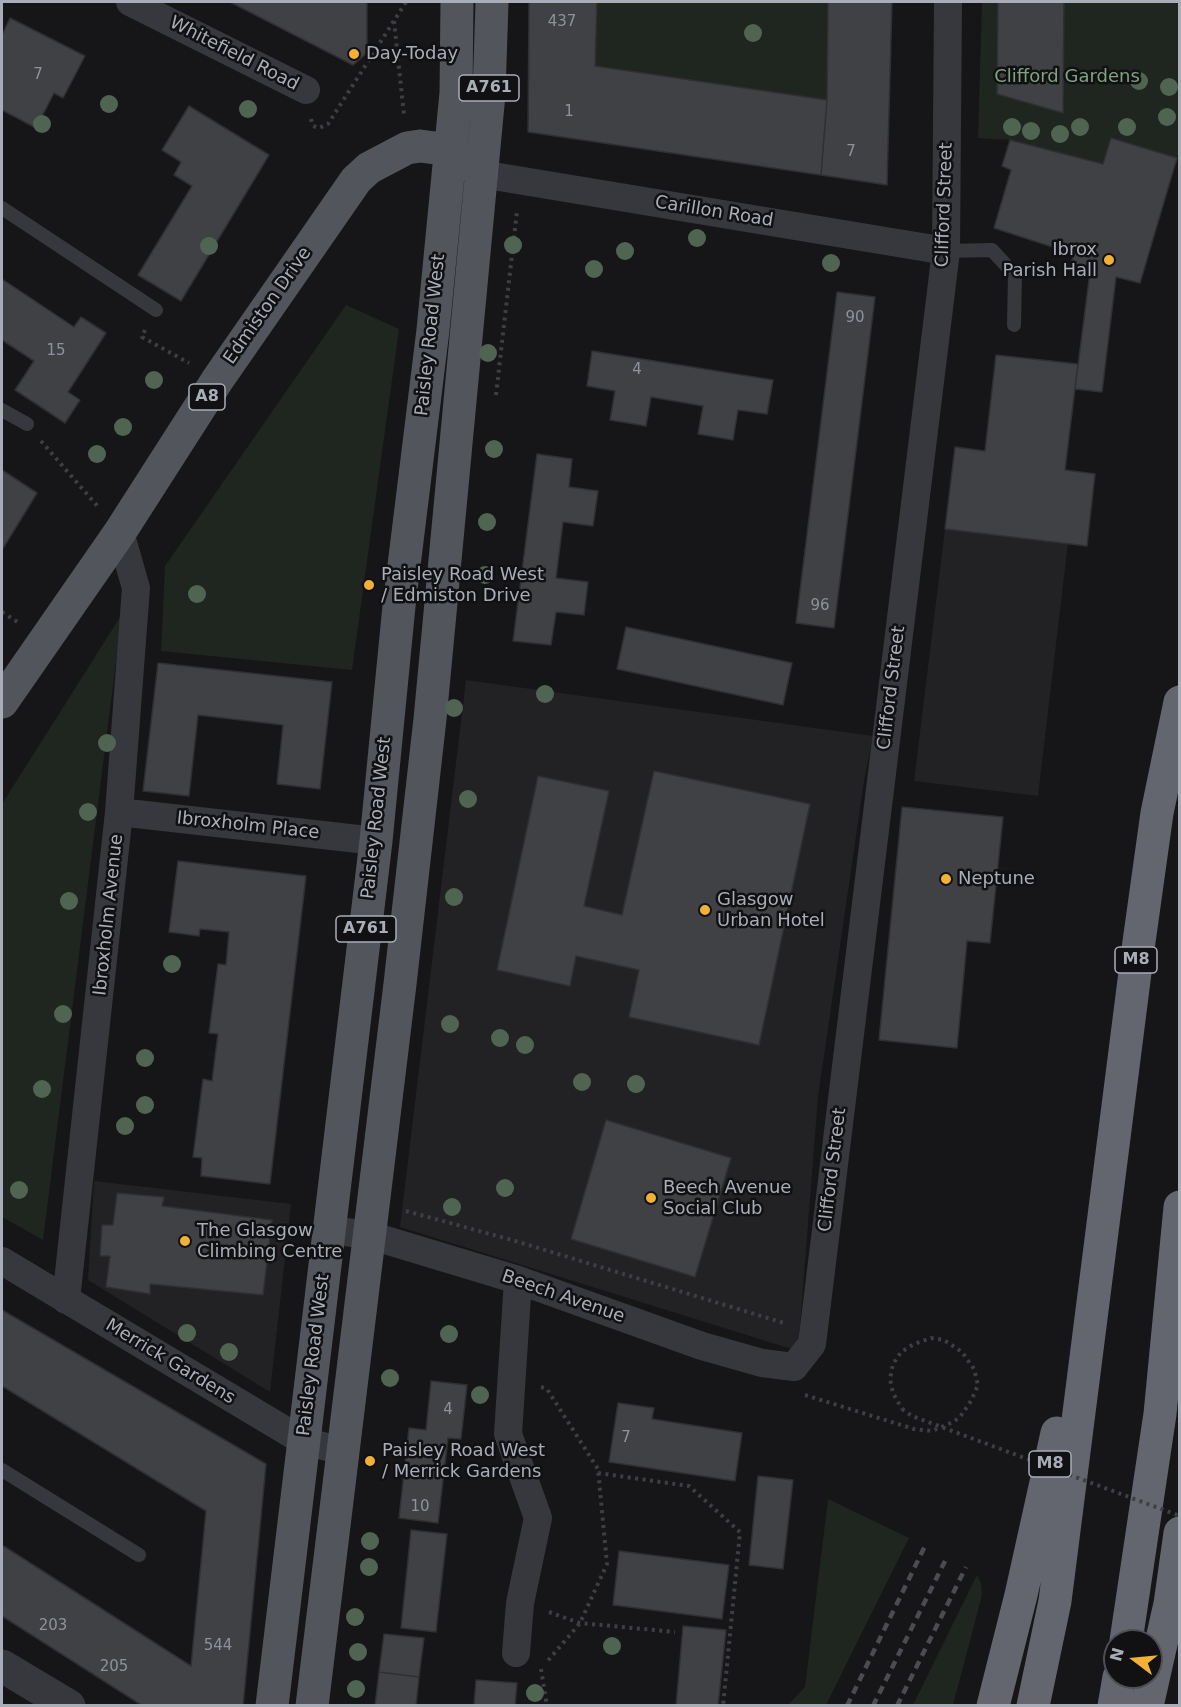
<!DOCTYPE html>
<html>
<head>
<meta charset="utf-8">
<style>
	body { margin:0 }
	#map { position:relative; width:1181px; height:1707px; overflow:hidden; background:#161618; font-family:"DejaVu Sans",sans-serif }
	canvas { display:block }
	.frame { position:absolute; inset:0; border:3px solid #a8adb8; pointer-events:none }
	.north { position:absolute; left:1103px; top:1629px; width:60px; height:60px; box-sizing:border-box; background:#111113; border:2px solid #4d4f55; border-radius:50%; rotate:286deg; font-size:16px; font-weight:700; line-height:24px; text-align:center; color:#a8adb8 }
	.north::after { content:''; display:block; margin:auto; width:21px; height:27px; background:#f2b134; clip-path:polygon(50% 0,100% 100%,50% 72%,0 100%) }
</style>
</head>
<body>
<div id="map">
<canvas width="1181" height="1707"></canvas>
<div class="frame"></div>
<div class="north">N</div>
</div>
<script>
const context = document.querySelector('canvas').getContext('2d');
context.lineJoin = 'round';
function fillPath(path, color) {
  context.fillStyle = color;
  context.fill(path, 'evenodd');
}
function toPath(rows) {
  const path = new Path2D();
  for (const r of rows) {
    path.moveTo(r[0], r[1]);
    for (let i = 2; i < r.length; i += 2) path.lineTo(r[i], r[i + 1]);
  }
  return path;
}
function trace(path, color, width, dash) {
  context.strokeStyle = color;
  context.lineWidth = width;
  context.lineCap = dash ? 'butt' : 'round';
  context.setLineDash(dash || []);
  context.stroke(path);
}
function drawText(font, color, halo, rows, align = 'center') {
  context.font = font + ' "DejaVu Sans",sans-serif';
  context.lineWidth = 5;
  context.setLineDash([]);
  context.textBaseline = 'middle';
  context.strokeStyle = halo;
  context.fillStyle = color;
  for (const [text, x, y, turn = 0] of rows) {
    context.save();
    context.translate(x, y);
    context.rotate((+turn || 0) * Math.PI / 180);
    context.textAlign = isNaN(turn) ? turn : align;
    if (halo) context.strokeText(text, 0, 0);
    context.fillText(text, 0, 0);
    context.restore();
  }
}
const built = toPath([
	[945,529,1068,543,1038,796,914,781],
	[466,680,873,736,864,781,818,1097,798,1351,400,1227],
	[94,1181,291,1204,270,1392,88,1280]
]);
const green = toPath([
	[597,2,828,2,827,100,595,66],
	[982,2,1179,2,1180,146,1177,158,1111,139,1103,164,1010,140,978,138],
	[346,305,399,329,352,670,161,651,165,566],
	[122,614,43,1240,2,1217,2,804],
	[828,1499,909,1538,826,1705,788,1705,805,1687],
	[977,1575,981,1583,982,1595,953,1705,913,1705]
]);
const building = toPath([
	[230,2,367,2,367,53,353,65,230,2],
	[529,2,597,2,595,66,827,100,821,175,528,132,529,2],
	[828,2,892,2,887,185,821,175,827,100,828,2],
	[998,2,1064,2,1063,113,997,94,998,2],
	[10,18,85,56,63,98,54,93,36,128,2,110,2,35,10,18],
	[189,106,269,155,181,301,138,275,192,186,174,175,181,162,162,150,189,106],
	[1111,138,1177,158,1140,283,1116,277,1102,392,1075,389,1090,272,1070,266,1074,254,994,228,1011,170,1002,166,1010,140,1103,164,1111,138],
	[2,279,74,327,81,317,106,333,68,392,80,400,65,423,15,390,34,361,2,340,2,279],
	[837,292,875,297,834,628,796,623,837,292],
	[592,351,773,380,767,414,738,410,733,440,698,434,703,406,651,397,646,426,610,420,615,391,587,386,592,351],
	[996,355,1078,364,1065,470,1095,474,1087,546,945,529,955,447,985,451,996,355],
	[537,454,572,459,569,487,598,491,593,526,563,522,556,578,588,582,584,615,556,612,551,645,513,641,537,454],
	[2,470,37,493,2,550,2,470],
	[626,627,792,663,783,705,617,669,626,627],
	[158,663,332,682,320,789,277,784,283,725,198,715,189,796,143,791,158,663],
	[654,771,810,804,759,1045,629,1017,639,970,576,956,570,986,497,970,538,776,609,791,584,906,622,915,654,771],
	[902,807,1003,817,990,943,967,941,957,1048,879,1040,902,807],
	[178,861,306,876,270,1184,201,1176,202,1158,193,1157,203,1079,212,1081,218,1034,209,1033,218,964,226,965,229,932,200,929,199,936,169,932,178,861],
	[606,1120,731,1158,695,1277,571,1239,606,1120],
	[117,1193,164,1197,162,1206,272,1220,263,1295,150,1284,150,1294,106,1287,110,1256,100,1256,102,1225,113,1225,117,1193],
	[2,1310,266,1464,243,1706,143,1706,2,1616,2,1545,191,1666,206,1511,2,1386,2,1310],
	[431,1381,467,1385,461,1439,448,1438,438,1523,399,1518,409,1428,426,1430,431,1381],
	[618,1403,654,1408,652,1419,742,1433,735,1481,609,1462,618,1403],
	[758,1476,793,1480,783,1569,749,1565,758,1476],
	[411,1530,447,1534,436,1632,401,1628,411,1530],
	[619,1551,729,1565,722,1619,613,1605,619,1551],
	[683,1626,726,1630,718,1706,676,1706,683,1626],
	[384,1634,424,1638,419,1677,379,1672,384,1634],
	[379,1672,419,1677,416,1706,375,1706,379,1672],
	[476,1680,517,1683,515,1706,474,1706,476,1680]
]);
const path = toPath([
	[394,21,404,115],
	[311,119,313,126,319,128,328,124,406,2],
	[145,330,142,337,189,363],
	[496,395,517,211],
	[41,441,99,508],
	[2,612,19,623],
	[406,1211,512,1240,784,1323],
	[541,1387,547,1389,598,1469,607,1564,580,1623,546,1663],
	[805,1395,914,1429,932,1431,953,1422,960,1417,971,1401,978,1385,974,1369,962,1352,944,1340,931,1338,914,1344,901,1352,893,1364,890,1379,893,1393,902,1409],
	[598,1473,689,1486,740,1532,723,1706],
	[549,1612,580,1623,675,1632],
	[541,1669,547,1706]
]);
const service = toPath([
	[2,208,156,310],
	[946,251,992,250,1015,275,1014,325],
	[2,410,27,424],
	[2,1470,139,1555]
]);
const minor = toPath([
	[130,2,306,90],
	[481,174,946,251],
	[119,812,376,841],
	[330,1230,369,1235,518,1280,702,1346,762,1363,794,1367,812,1344,946,251,948,2],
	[2,1261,303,1441,343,1451],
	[66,1300,119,812,136,588,120,532],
	[516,1653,520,1603,538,1518,508,1434,518,1280]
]);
const tertiary = toPath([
	[2,1666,69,1706]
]);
const primary = toPath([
	[2,702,120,532,218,379,356,180,369,168,407,148,420,146,450,150,468,164],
	[272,1706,376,841,399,606,433,330,456,93,457,2],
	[312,1706,400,984,430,719,489,94,492,2]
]);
const motorway = toPath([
	[1126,1641,1160,1414,1180,1207],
	[993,1706,1021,1595,1057,1433],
	[1033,1706,1055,1601,1138,949,1157,813,1180,702],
	[1114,1706,1119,1677],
	[1147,1706,1170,1604,1180,1533]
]);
const rail = toPath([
	[847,1706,925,1546],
	[873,1706,947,1557],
	[897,1706,966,1567]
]);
const pathBridge = toPath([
	[902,1409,912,1416,1180,1516]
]);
const trees = [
	[753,33],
	[1139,81],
	[1169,87],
	[109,104],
	[248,109],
	[1167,117],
	[42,124],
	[1012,127],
	[1080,127],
	[1127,127],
	[1031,131],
	[1060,134],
	[697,238],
	[513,245],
	[209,246],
	[625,251],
	[831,263],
	[594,269],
	[488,353],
	[154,380],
	[123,427],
	[494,449],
	[97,454],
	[487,522],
	[485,575],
	[197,594],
	[545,694],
	[454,708],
	[107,743],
	[468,799],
	[88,812],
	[454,897],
	[69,901],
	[172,964],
	[63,1014],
	[450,1024],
	[500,1038],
	[525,1045],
	[145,1058],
	[582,1082],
	[636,1084],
	[42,1089],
	[145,1105],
	[125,1126],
	[505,1188],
	[19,1190],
	[452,1207],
	[187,1333],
	[449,1334],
	[229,1352],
	[390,1378],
	[480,1395],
	[370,1541],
	[369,1567],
	[355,1617],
	[612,1646],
	[358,1652],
	[356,1689],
	[535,1693]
];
const markers = [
	[354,54,6,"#f2b134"],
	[1109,260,6,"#f2b134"],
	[369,585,6,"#f2b134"],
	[946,879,6,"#f2b134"],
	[705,910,6,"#f2b134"],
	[651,1198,6,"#f2b134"],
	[185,1241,6,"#f2b134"],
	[370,1461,6,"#f2b134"]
];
const numberNames = [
	["437",562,22],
	["7",38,75],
	["1",569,112],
	["7",851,152],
	["90",855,318],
	["15",56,351],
	["4",637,370],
	["96",820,606],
	["4",448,1410],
	["7",626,1438],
	["10",420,1507],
	["203",53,1626],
	["544",218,1646],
	["205",114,1667]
];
const shields = [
	[489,88,60],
	[207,397,36],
	[366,929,60],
	[1136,960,42],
	[1050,1464,42]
];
const shieldNames = [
	["A761",489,88],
	["A8",207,397],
	["A761",366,929],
	["M8",1136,960],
	["M8",1050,1464]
];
const streetNames = [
	["Whitefield Road",234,54,27],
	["Clifford Street",945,205,-88],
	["Carillon Road",714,212,9],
	["Edmiston Drive",268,306,-55],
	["Paisley Road West",431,335,-84],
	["Clifford Street",892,688,-83],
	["Paisley Road West",377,818,-84],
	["Ibroxholm Place",248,826,6],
	["Ibroxholm Avenue",109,915,-84],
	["Clifford Street",833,1170,-83],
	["Beech Avenue",563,1297,19],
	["Paisley Road West",314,1355,-83],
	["Merrick Gardens",170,1362,31]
];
const poiNames = [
	["Day-Today",366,54],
	["Ibrox",1097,250,"right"],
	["Parish Hall",1097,271,"right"],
	["Paisley Road West",381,575],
	["/ Edmiston Drive",381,596],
	["Neptune",958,879],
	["Glasgow",717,900],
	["Urban Hotel",717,921],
	["Beech Avenue",663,1188],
	["Social Club",663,1209],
	["The Glasgow",197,1231],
	["Climbing Centre",197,1252],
	["Paisley Road West",382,1451],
	["/ Merrick Gardens",382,1472]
];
const parkNames = [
	["Clifford Gardens",1067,77]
];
fillPath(built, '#222225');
fillPath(green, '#1e261f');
fillPath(building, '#404145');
trace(building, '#303034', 1.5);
trace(path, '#3d3f44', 4, [3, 4.5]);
trace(service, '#37383d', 14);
trace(minor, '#37383d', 28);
trace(tertiary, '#37383d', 33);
trace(primary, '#53555c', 33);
trace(motorway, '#63666e', 33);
trace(rail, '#4a4c52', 4.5, [8, 6]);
trace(pathBridge, '#3d3f44', 4, [3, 4.5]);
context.fillStyle = '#506452';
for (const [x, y] of trees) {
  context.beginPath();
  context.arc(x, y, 9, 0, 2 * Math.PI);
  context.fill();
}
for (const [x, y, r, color] of markers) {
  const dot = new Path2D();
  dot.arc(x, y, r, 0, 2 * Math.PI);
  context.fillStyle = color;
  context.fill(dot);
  trace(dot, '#111113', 2);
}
drawText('15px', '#8e929b', null, numberNames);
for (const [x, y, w] of shields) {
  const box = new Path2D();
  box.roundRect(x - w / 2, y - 13, w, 26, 4.5);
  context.fillStyle = '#111113';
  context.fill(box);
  trace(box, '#a8adb8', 1.5);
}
drawText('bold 16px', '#a8adb8', null, shieldNames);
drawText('18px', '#a8adb8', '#111113', streetNames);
drawText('18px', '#a8adb8', '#111113', poiNames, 'left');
drawText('18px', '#7fa381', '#111113', parkNames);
</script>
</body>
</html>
